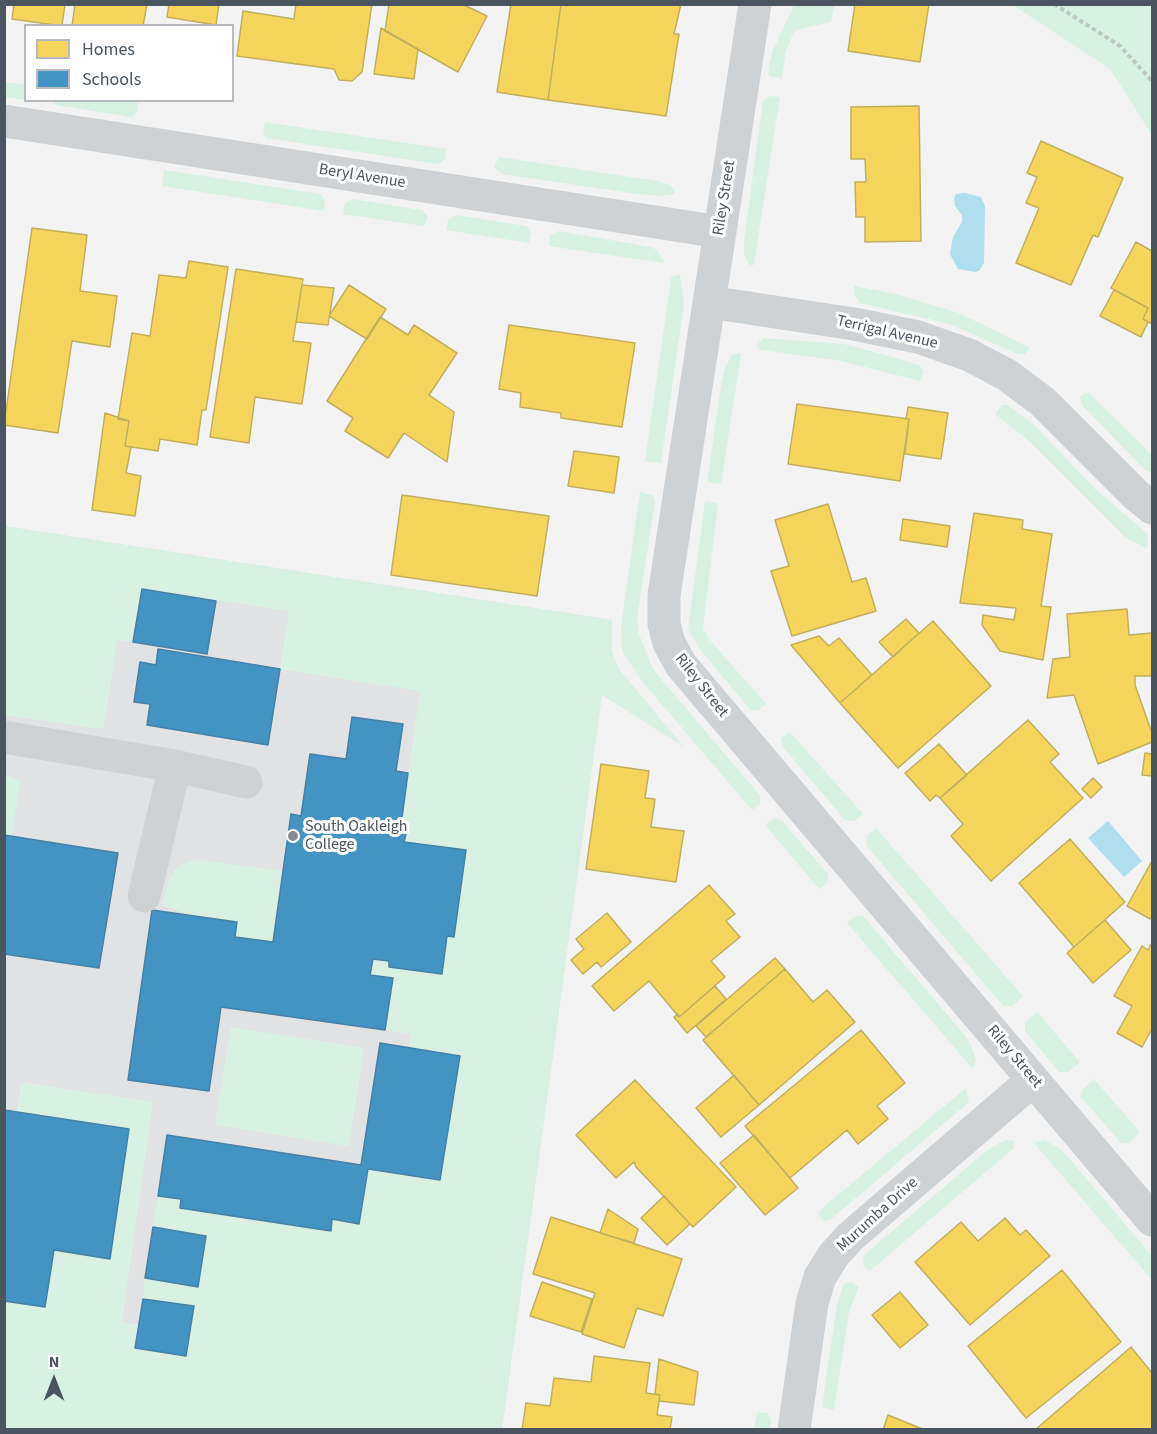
<!DOCTYPE html>
<html>
<head>
<meta charset="utf-8">
<style>
	body { margin:0 }
	#map { position:relative; width:1157px; height:1434px; overflow:hidden; background:#f3f3f3; font-family:"Source Sans 3",sans-serif }
	canvas { display:block }
	.frame { position:absolute; inset:0; border:6px solid #4a5560; pointer-events:none }
	.legend { position:absolute; left:24px; top:24px; width:210px; height:78px; box-sizing:border-box; background:#fff; border:2px solid #b7bbbf; margin:0; padding:8px 10px; list-style:none; font-size:18px; color:#4a5560 }
	.legend li { display:flex; align-items:center; gap:12px; height:30px }
	.legend b { width:30px; border:2px solid #b7bbbf }
	.north { position:absolute; left:24px; top:1350px; width:60px; height:60px; -webkit-text-stroke:4px #fff; paint-order:stroke; rotate:0deg; font-size:16px; font-weight:700; line-height:24px; text-align:center; color:#4a5560 }
	.north::after { content:''; display:block; margin:auto; width:21px; height:27px; background:#4a5560; clip-path:polygon(50% 0,100% 100%,50% 72%,0 100%) }
</style>
</head>
<body>
<div id="map">
<canvas width="1157" height="1434"></canvas>
<div class="frame"></div>
<ul class="legend">
<li><b style="height:16px;background:#f6d55c"></b>Homes</li>
<li><b style="height:16px;background:#4393c3"></b>Schools</li>
</ul>
<div class="north">N</div>
</div>
<script>
const context = document.querySelector('canvas').getContext('2d');
context.lineJoin = 'round';
function fillPath(path, color) {
  context.fillStyle = color;
  context.fill(path, 'evenodd');
}
function toPath(rows) {
  const path = new Path2D();
  for (const r of rows) {
    path.moveTo(r[0], r[1]);
    for (let i = 2; i < r.length; i += 2) path.lineTo(r[i], r[i + 1]);
  }
  return path;
}
function trace(path, color, width, dash) {
  context.strokeStyle = color;
  context.lineWidth = width;
  context.lineCap = dash ? 'butt' : 'round';
  context.setLineDash(dash || []);
  context.stroke(path);
}
function drawText(font, color, halo, rows, align = 'center') {
  context.font = font + ' "Source Sans 3",sans-serif';
  context.lineWidth = 6;
  context.setLineDash([]);
  context.textBaseline = 'middle';
  context.strokeStyle = halo;
  context.fillStyle = color;
  for (const [text, x, y, turn = 0] of rows) {
    context.save();
    context.translate(x, y);
    context.rotate((+turn || 0) * Math.PI / 180);
    context.textAlign = isNaN(turn) ? turn : align;
    if (halo) context.strokeText(text, 0, 0);
    context.fillText(text, 0, 0);
    context.restore();
  }
}
const education = toPath([
	[4,526,612,620,502,1429,5,1429]
]);
const green = toPath([
	[794,5,834,5,831,22,795,30,786,50,782,78,769,76,768,69,773,50],
	[1013,5,1152,5,1152,135,1110,69],
	[5,82,25,85,25,100,5,97],
	[770,96,780,97,754,264,752,266,748,263,744,254,744,240,763,101],
	[124,100,138,103,137,112,131,117,56,105,53,101],
	[265,122,446,149,445,159,438,164,266,138,263,132],
	[499,157,657,181,670,185,675,191,674,194,661,196,637,194,502,174,494,167],
	[164,170,320,194,325,200,324,211,162,186],
	[353,199,422,210,428,216,424,226,343,214,345,203],
	[456,215,527,226,531,232,529,243,446,230,448,220],
	[559,231,651,247,657,250,664,263,549,246,550,235],
	[676,275,680,275,684,304,661,463,645,461,671,278],
	[854,286,896,294,959,313,1030,348,1025,354,1017,354,950,324,860,303,854,294],
	[763,338,844,344,900,359,920,366,924,371,920,381,837,360,760,350,756,346],
	[733,354,741,354,721,484,707,482,721,386,725,367],
	[1085,393,1090,394,1152,455,1152,472,1145,470,1082,405,1080,397],
	[1002,405,1008,405,1035,426,1097,491,1148,534,1147,549,1125,537,1029,441,995,414],
	[640,492,652,495,655,501,637,618,639,634,652,667,661,679,760,795,760,804,752,810,642,681,622,651,621,626],
	[705,501,718,504,703,628,709,639,766,704,759,710,751,711,699,648,688,629],
	[4,526,612,620,612,651,619,669,684,747,602,695,502,1429,5,1429,5,1301,45,1307,54,1250,110,1258,129,1129,17,1112,21,1082,153,1102,122,1322,139,1325,136,1348,186,1355,194,1306,143,1299,145,1278,198,1286,206,1236,153,1227,158,1196,181,1199,180,1208,330,1231,332,1219,359,1223,368,1169,440,1179,409,1048,411,1034,385,1030,393,978,370,975,373,959,389,961,389,968,442,974,447,936,454,937,466,850,404,842,405,834,400,833,420,691,280,669,289,611,142,589,133,642,117,640,104,727,99,729,5,715],
	[790,732,863,814,855,821,845,820,783,747,781,738],
	[4,775,20,780,12,836,5,835],
	[774,818,782,821,828,874,828,882,819,889,765,825],
	[876,828,1023,996,1013,1006,1003,1006,866,845,867,836],
	[200,860,283,871,273,942,235,937,237,922,189,915,163,905,167,884,175,870,187,862],
	[855,916,863,916,963,1033,971,1045,976,1061,972,1068,847,923],
	[1037,1012,1080,1062,1068,1072,1059,1072,1025,1031,1025,1022],
	[231,1027,364,1048,349,1146,215,1125],
	[1094,1079,1140,1132,1129,1143,1121,1143,1080,1096,1082,1090],
	[966,1088,969,1102,961,1109,831,1219,824,1221,818,1214,827,1204],
	[1005,1140,1014,1141,1014,1148,870,1271,863,1265,864,1255,990,1148],
	[1044,1140,1060,1149,1068,1157,1152,1256,1152,1280,1034,1143],
	[851,1282,859,1287,849,1312,834,1410,822,1407,837,1304,844,1284],
	[757,1412,768,1413,771,1421,770,1429,754,1429]
]);
const water = toPath([
	[965,193,981,197,985,206,984,263,979,271,974,272,958,269,950,254,953,237,962,222,962,215,955,206,954,198,956,194],
	[1108,821,1142,861,1124,877,1088,838]
]);
const homes = toPath([
	[14,4,65,4,62,26,12,19,14,4],
	[75,4,147,4,143,26,72,26,75,4],
	[169,4,219,4,216,25,167,17,169,4],
	[296,4,372,4,362,72,352,81,339,80,334,69,237,56,243,11,294,19,296,4],
	[389,4,462,4,487,16,458,72,385,31,389,4],
	[511,4,561,4,548,100,497,92,511,4],
	[561,4,681,4,674,34,679,34,666,116,548,100,561,4],
	[855,4,929,4,920,62,848,51,855,4],
	[381,28,418,49,414,79,374,74,381,28],
	[919,106,921,241,865,242,865,217,856,217,855,182,866,182,865,159,851,159,851,107,919,106],
	[1041,141,1123,178,1098,237,1093,235,1071,285,1016,263,1039,208,1026,203,1037,177,1027,173,1041,141],
	[32,228,87,235,80,291,117,296,110,347,72,341,58,433,4,425,32,228],
	[1136,242,1152,251,1152,324,1143,319,1148,308,1111,288,1136,242],
	[189,261,228,267,206,410,202,410,197,445,160,439,158,451,125,446,129,421,118,419,132,333,150,336,159,275,186,278,189,261],
	[236,269,303,279,293,341,311,343,302,404,255,397,249,443,210,437,236,269],
	[302,285,334,288,328,325,296,322,302,285],
	[349,285,386,309,367,339,329,316,349,285],
	[1114,290,1148,308,1143,319,1148,322,1141,337,1100,316,1114,290],
	[380,317,408,335,414,325,457,353,429,395,454,412,447,462,404,433,388,458,345,431,353,418,327,401,380,317],
	[509,325,635,343,622,427,561,418,561,413,520,407,521,393,499,389,509,325],
	[797,404,909,419,900,481,788,464,797,404],
	[908,407,948,413,941,459,905,454,909,419,906,419,908,407],
	[105,413,129,421,125,446,131,447,126,473,141,476,135,516,92,510,105,413],
	[574,451,619,457,614,493,568,486,574,451],
	[402,495,549,516,537,596,391,575,402,495],
	[828,504,852,582,866,578,876,611,792,636,771,571,789,566,775,520,828,504],
	[974,513,1023,520,1022,529,1052,534,1041,606,1051,607,1043,660,1000,651,982,625,983,615,1014,620,1016,608,960,603,974,513],
	[903,519,950,526,947,547,900,540,903,519],
	[1127,609,1129,635,1152,633,1152,676,1135,676,1135,685,1152,733,1152,742,1098,764,1074,695,1047,698,1053,659,1070,657,1067,614,1127,609],
	[906,619,919,633,893,657,879,642,906,619],
	[933,621,991,686,898,768,840,703,933,621],
	[819,636,829,646,839,638,872,675,840,703,791,645,819,636],
	[1028,720,1059,754,1050,762,1083,798,991,881,951,836,963,824,940,798,1028,720],
	[939,744,967,775,940,798,936,795,930,801,905,773,939,744],
	[1145,753,1152,754,1152,776,1142,775,1145,753],
	[601,764,649,771,645,798,655,799,651,827,684,831,676,882,586,869,601,764],
	[1093,778,1102,787,1091,798,1082,789,1093,778],
	[1070,839,1125,902,1074,947,1019,883,1070,839],
	[1152,861,1152,915,1150,919,1127,906,1152,861],
	[709,885,735,914,726,921,740,937,711,961,725,977,679,1017,649,981,614,1011,592,986,709,885],
	[607,913,631,942,601,967,597,962,583,974,571,960,584,949,576,939,607,913],
	[1105,920,1131,950,1093,983,1067,953,1105,920],
	[1152,943,1152,1029,1142,1047,1117,1033,1132,1006,1114,996,1142,946,1148,950,1152,943],
	[775,958,785,969,706,1037,696,1026,775,958],
	[785,969,813,1002,827,990,855,1022,759,1105,703,1040,785,969],
	[715,986,726,999,687,1033,674,1017,678,1014,679,1017,715,986],
	[861,1030,905,1083,877,1106,888,1119,858,1144,847,1130,790,1178,745,1126,861,1030],
	[734,1075,759,1105,721,1137,696,1108,734,1075],
	[635,1080,736,1187,693,1227,636,1167,634,1162,616,1178,576,1135,635,1080],
	[754,1135,798,1188,765,1215,720,1163,754,1135],
	[664,1196,690,1224,667,1245,641,1218,664,1196],
	[608,1209,638,1229,634,1243,600,1233,608,1209],
	[551,1217,682,1259,663,1316,637,1308,624,1348,582,1334,595,1293,533,1274,551,1217],
	[1005,1218,1020,1235,1026,1230,1050,1256,970,1325,915,1262,961,1222,978,1241,1005,1218],
	[1062,1270,1121,1342,1026,1418,968,1346,1062,1270],
	[542,1282,592,1299,581,1332,530,1316,542,1282],
	[900,1292,928,1325,900,1348,872,1315,900,1292],
	[1131,1347,1152,1373,1152,1430,1035,1430,1131,1347],
	[594,1356,650,1363,646,1393,660,1395,657,1415,672,1417,670,1430,522,1430,526,1403,550,1406,554,1378,591,1382,594,1356],
	[659,1359,698,1372,694,1405,659,1401,660,1395,655,1394,659,1359],
	[888,1415,925,1430,883,1430,888,1415]
]);
const schools = toPath([
	[142,589,216,601,207,654,133,642,142,589],
	[158,649,280,669,268,745,147,725,150,704,134,702,140,662,156,665,158,649],
	[352,717,403,724,396,771,408,773,400,833,406,834,404,842,466,850,454,937,447,936,442,974,389,967,389,961,373,959,370,975,393,978,385,1030,221,1007,209,1091,128,1080,152,910,237,922,235,937,273,942,291,814,301,816,310,754,346,759,352,717],
	[4,835,118,853,99,968,4,954,4,835],
	[380,1043,460,1056,440,1180,368,1169,359,1224,332,1219,331,1231,180,1208,181,1199,158,1196,167,1135,361,1165,380,1043],
	[4,1110,129,1129,110,1259,54,1250,45,1307,4,1301,4,1110],
	[153,1227,206,1236,198,1287,145,1278,153,1227],
	[143,1299,194,1306,186,1356,135,1348,143,1299]
]);
const path = toPath([
	[1054,4,1120,46,1152,81]
]);
const minor = toPath([
	[755,4,664,595,664,624,669,643,681,665,1152,1220],
	[4,121,720,232],
	[709,302,854,324,918,337,969,355,1007,375,1043,402,1136,495,1152,508],
	[4,737,175,766,246,782],
	[144,896,175,766],
	[794,1430,812,1303,820,1277,833,1256,850,1237,1033,1080]
]);
const markers = [
	[293,836,6,"#858c93"]
];
const streetNames = [
	["Beryl Avenue",362,177,9],
	["Riley Street",725,198,-81],
	["Terrigal Avenue",887,333,13],
	["Riley Street",701,686,52],
	["Riley Street",1014,1057,50],
	["Murumba Drive",878,1215,-42]
];
const poiNames = [
	["South Oakleigh",305,827],
	["College",305,845]
];
fillPath(education, '#e1e2e3');
fillPath(green, '#d9f1e3');
fillPath(water, '#afdeed');
fillPath(homes, '#f6d55c');
trace(homes, '#c2af5d', 1.5);
fillPath(schools, '#4393c3');
trace(schools, '#4580a5', 1.5);
trace(path, '#bdc8c4', 4, [4.5, 3]);
trace(minor, '#cfd2d4', 33);
for (const [x, y, r, color] of markers) {
  const dot = new Path2D();
  dot.arc(x, y, r, 0, 2 * Math.PI);
  context.fillStyle = color;
  context.fill(dot);
  trace(dot, '#fff', 2);
}
drawText('16px', '#4a5560', '#fff', streetNames);
drawText('16px', '#4a5560', '#fff', poiNames, 'left');
</script>
</body>
</html>
